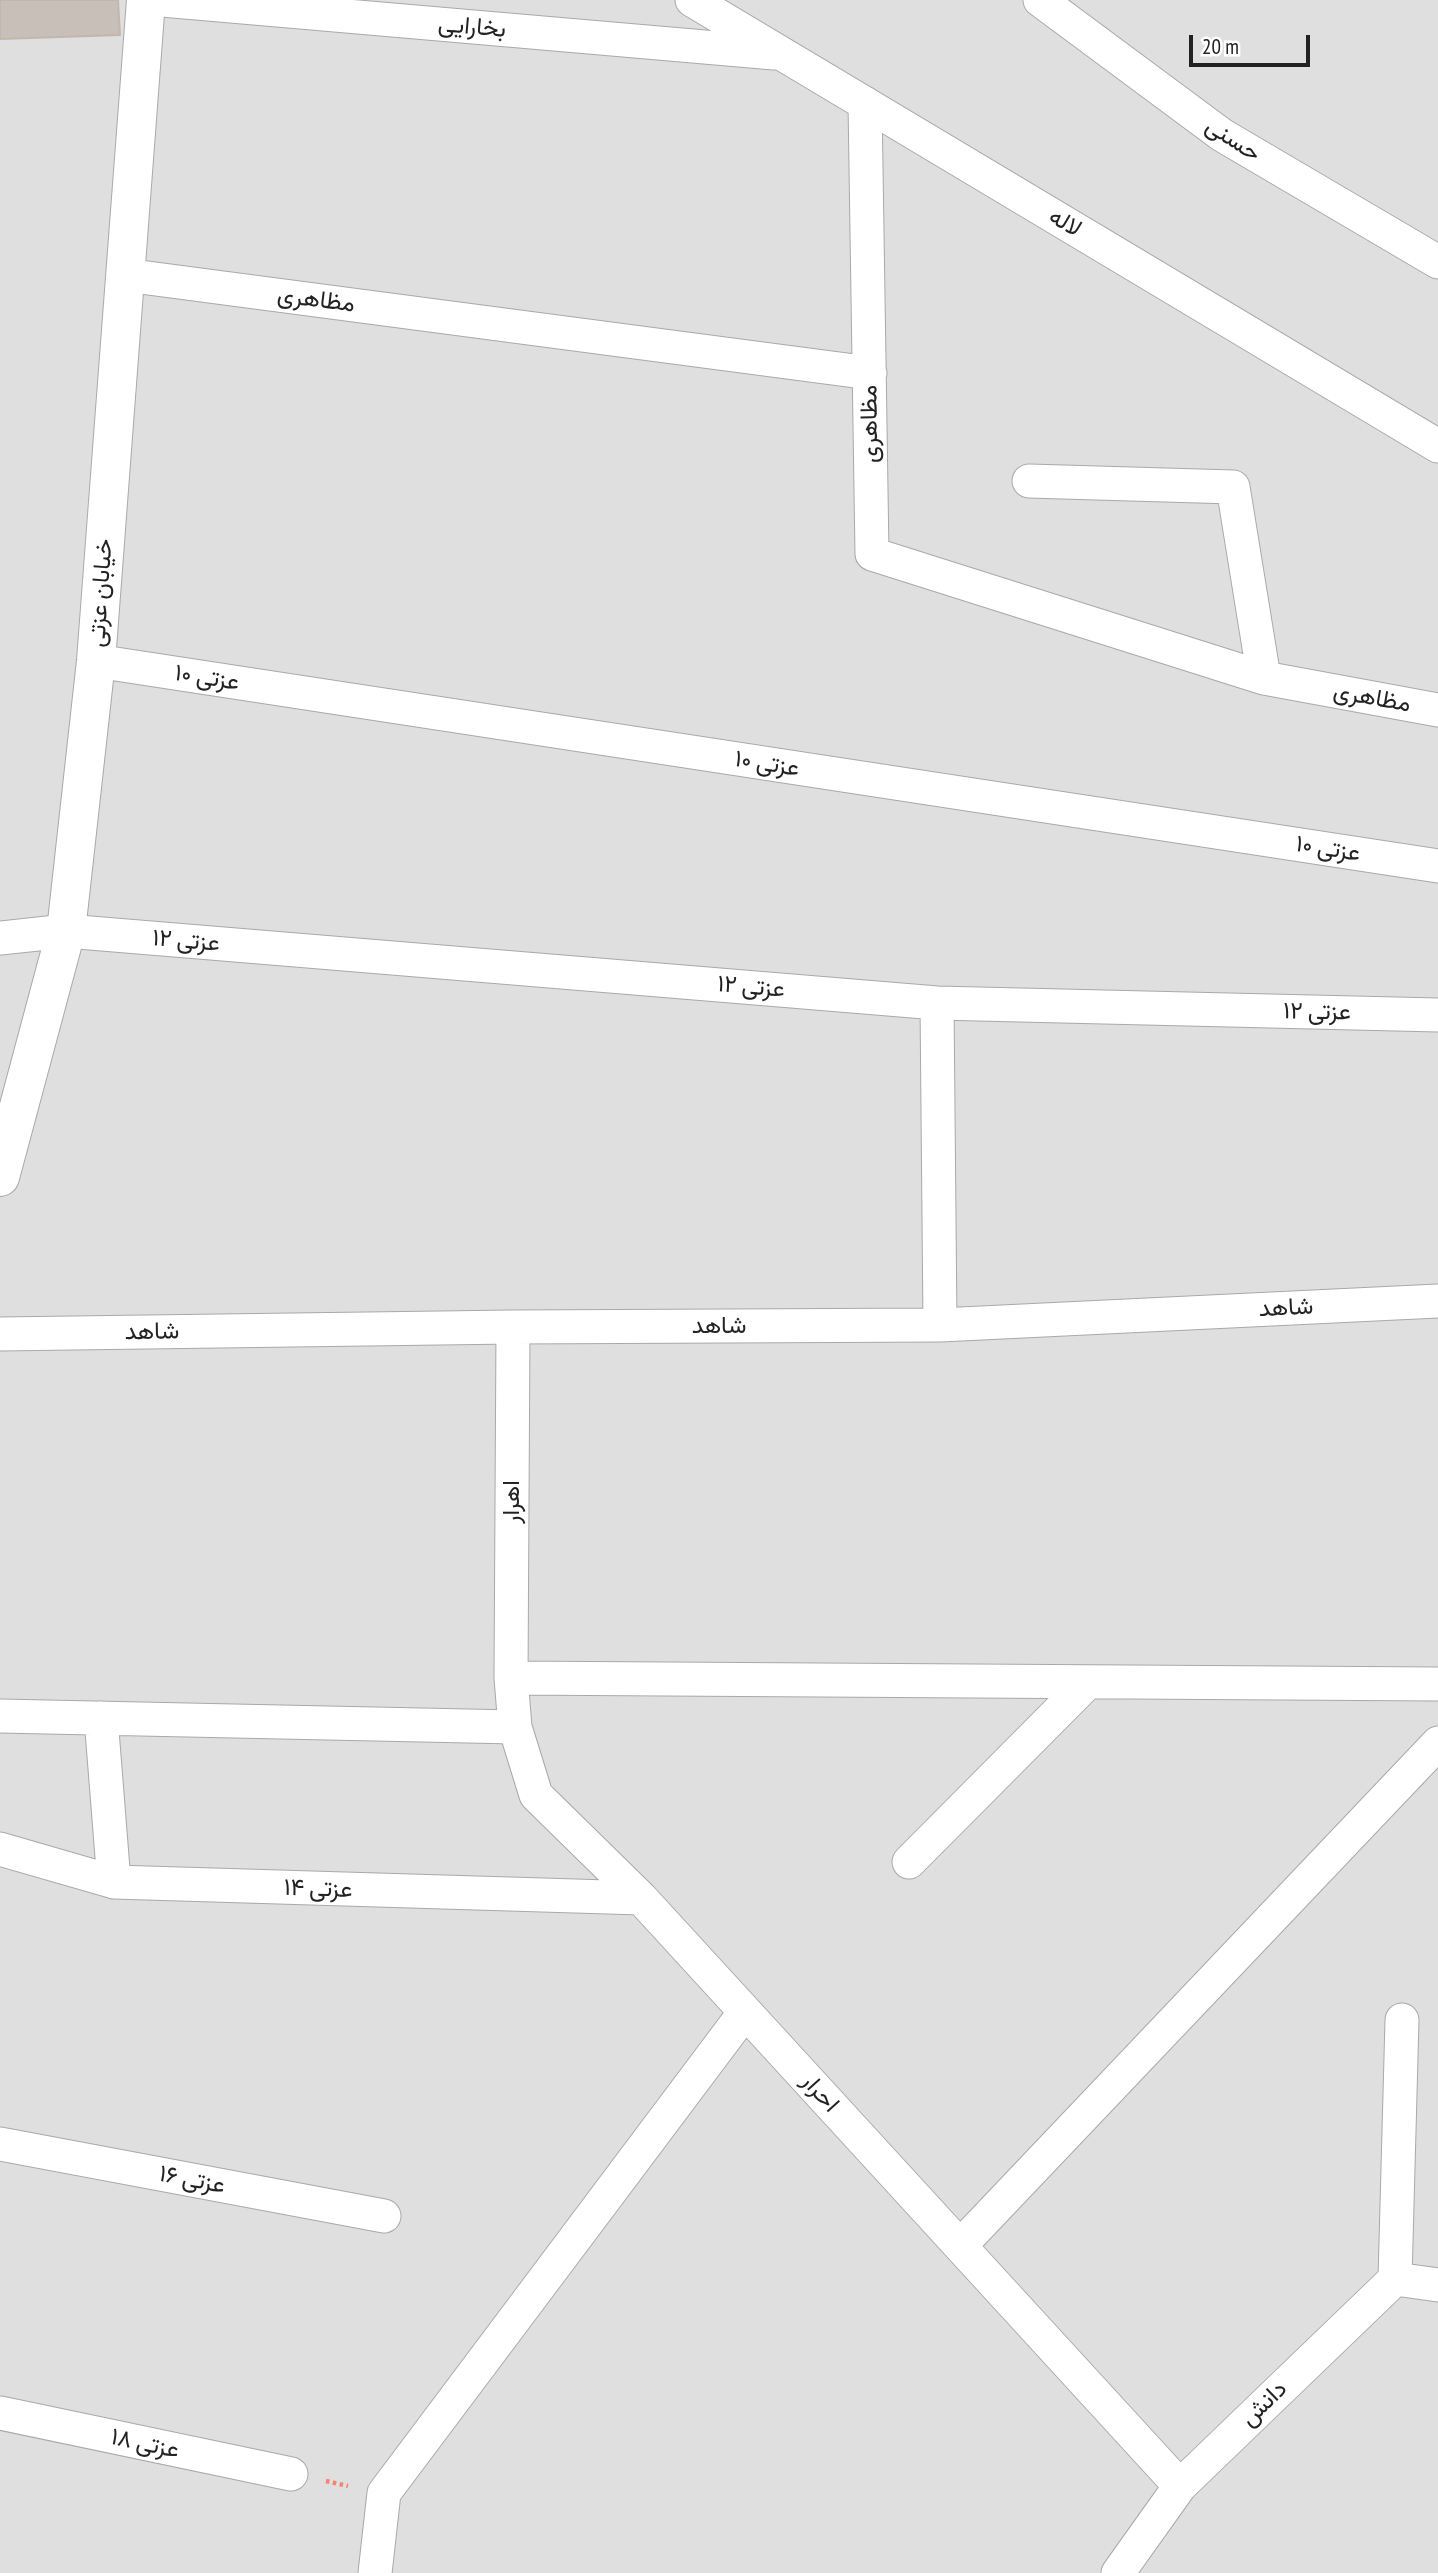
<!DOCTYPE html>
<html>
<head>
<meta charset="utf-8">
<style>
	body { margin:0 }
	#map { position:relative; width:1438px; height:2573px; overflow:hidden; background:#f2efe9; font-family:"PT Sans Narrow",sans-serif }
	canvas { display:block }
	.scale { position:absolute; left:1189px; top:35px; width:121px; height:32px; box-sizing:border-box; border:4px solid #222; border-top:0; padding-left:9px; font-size:21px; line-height:24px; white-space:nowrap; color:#222; -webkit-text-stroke:5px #fff; paint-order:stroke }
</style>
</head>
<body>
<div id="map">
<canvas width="1438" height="2573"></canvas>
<div class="scale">20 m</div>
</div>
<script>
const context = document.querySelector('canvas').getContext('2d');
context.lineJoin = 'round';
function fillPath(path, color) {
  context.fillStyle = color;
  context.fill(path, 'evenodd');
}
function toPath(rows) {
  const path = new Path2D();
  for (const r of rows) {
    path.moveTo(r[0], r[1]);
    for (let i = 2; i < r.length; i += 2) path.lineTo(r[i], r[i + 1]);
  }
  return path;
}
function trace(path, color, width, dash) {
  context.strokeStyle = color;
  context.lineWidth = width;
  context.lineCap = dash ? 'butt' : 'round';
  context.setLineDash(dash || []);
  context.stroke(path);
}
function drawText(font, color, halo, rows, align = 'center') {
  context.font = font + ' "PT Sans Narrow",Vazirmatn,sans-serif';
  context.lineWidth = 5;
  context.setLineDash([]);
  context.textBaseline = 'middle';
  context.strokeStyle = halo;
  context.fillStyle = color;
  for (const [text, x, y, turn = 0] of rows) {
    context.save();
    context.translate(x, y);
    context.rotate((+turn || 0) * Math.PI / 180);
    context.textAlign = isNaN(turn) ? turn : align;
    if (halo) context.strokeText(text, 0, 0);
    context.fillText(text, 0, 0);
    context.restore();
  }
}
const residential = toPath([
	[0,0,1438,0,1438,2573,0,2573]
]);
const building = toPath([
	[0,0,118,0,120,35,0,39,0,0]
]);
const path = toPath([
	[326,2481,348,2486]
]);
const minor = toPath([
	[162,0,774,53],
	[692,0,1438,446],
	[1040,0,1222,135,1438,262],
	[865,103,872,554,1264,678,1438,710],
	[125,275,870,373],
	[1029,481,1233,487,1264,678],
	[96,661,1438,866],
	[0,938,66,931,937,1003,1438,1015],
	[937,1003,940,1325],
	[513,1327,511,1678,515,1727,536,1795,641,1898,1180,2486],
	[0,1334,513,1327,940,1325,1438,1301],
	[511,1678,1438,1684],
	[0,1716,515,1727],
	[101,1718,114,1882],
	[0,1849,114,1882,641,1898],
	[909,1862,1088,1682],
	[0,2144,384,2216],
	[960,2246,1438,1743],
	[1395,2279,1402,2020],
	[0,2413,291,2474],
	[375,2573,384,2493,745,2012],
	[1118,2573,1180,2486,1395,2279,1438,2285]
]);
const tertiary = toPath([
	[0,1177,66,931,96,661,146,0]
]);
const streetNames = [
	["بخارایی",472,27,5],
	["حسنی",1233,140,33],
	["لاله",1065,223,31],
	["مظاهری",316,300,7],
	["مظاهری",870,424,-91],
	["خیابان عزتی",101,593,-86],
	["عزتی ۱۰",207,678,9],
	["مظاهری",1372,698,10],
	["عزتی ۱۰",767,764,9],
	["عزتی ۱۰",1328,849,9],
	["عزتی ۱۲",186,941,5],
	["عزتی ۱۲",751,987,5],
	["عزتی ۱۲",1317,1012,1],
	["شاهد",1286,1308,-3],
	["شاهد",719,1326],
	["شاهد",152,1332,-1],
	["اهرار",512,1502,-90],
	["عزتی ۱۴",318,1889,2],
	["احرار",820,2093,48],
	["عزتی ۱۶",192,2180,11],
	["دانش",1264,2404,-44],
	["عزتی ۱۸",145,2444,12]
];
fillPath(residential, '#e0dfdf');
fillPath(building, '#c7bfb8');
trace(building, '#c4b6ab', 2);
trace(minor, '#a9a9a9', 35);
trace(tertiary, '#a9a9a9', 40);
trace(path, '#fa8072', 4.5, [3.5, 3.5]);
trace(minor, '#fff', 33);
trace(tertiary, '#fff', 38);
drawText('24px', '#222', '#fff', streetNames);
</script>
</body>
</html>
